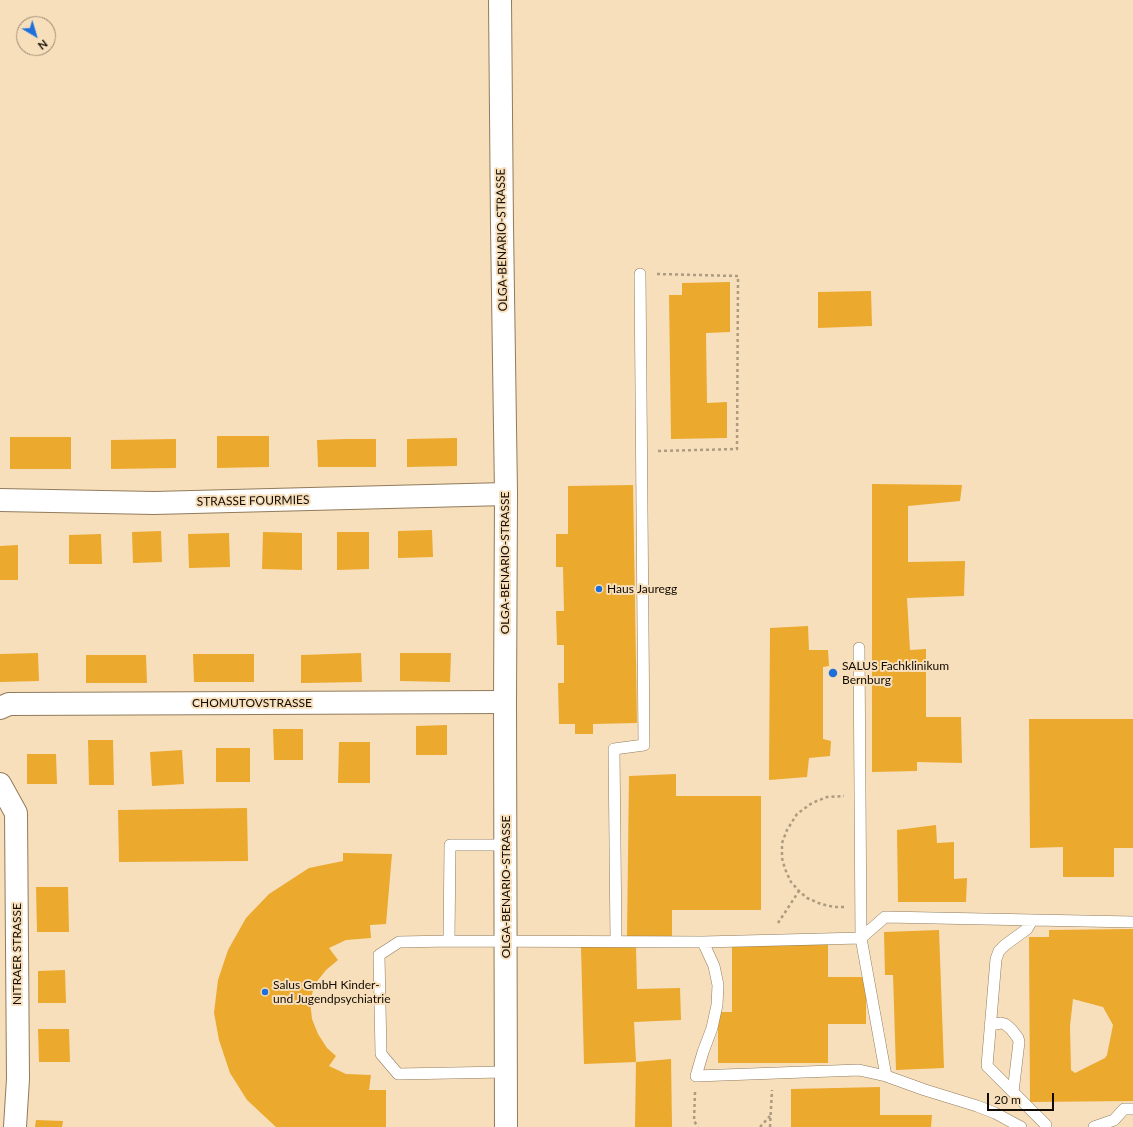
<!DOCTYPE html>
<html>
<head>
<meta charset="utf-8">
<style>
	body { margin:0 }
	#map { position:relative; width:1133px; height:1127px; overflow:hidden; background:#f7dfbc; font-family:Lato,sans-serif }
	canvas { display:block }
	.north { position:absolute; left:16px; top:16px; width:40px; height:40px; box-sizing:border-box; background:#f7dfbc; border:1px solid #9c8a72; border-radius:50%; rotate:142deg; font-size:11px; font-weight:700; line-height:16px; text-align:center; color:#130b02 }
	.north::after { content:''; display:block; margin:auto; width:14px; height:18px; background:#1f6fda; clip-path:polygon(50% 0,100% 100%,50% 72%,0 100%) }
	.scale { position:absolute; left:987px; top:1093px; width:67px; height:18px; box-sizing:border-box; border:2px solid #130b02; border-top:0; padding-left:5px; font-size:12px; line-height:14px; white-space:nowrap; color:#130b02; -webkit-text-stroke:3px #f7dfbc; paint-order:stroke }
</style>
</head>
<body>
<div id="map">
<canvas width="1133" height="1127"></canvas>
<div class="north">N</div>
<div class="scale">20 m</div>
</div>
<script>
const context = document.querySelector('canvas').getContext('2d');
context.lineJoin = 'round';
function fillPath(path, color) {
  context.fillStyle = color;
  context.fill(path, 'evenodd');
}
function toPath(rows) {
  const path = new Path2D();
  for (const r of rows) {
    path.moveTo(r[0], r[1]);
    for (let i = 2; i < r.length; i += 2) path.lineTo(r[i], r[i + 1]);
  }
  return path;
}
function trace(path, color, width, dash) {
  context.strokeStyle = color;
  context.lineWidth = width;
  context.lineCap = dash ? 'butt' : 'round';
  context.setLineDash(dash || []);
  context.stroke(path);
}
function drawText(font, color, halo, rows, align = 'center') {
  context.font = font + ' Lato,sans-serif';
  context.lineWidth = 4;
  context.setLineDash([]);
  context.textBaseline = 'middle';
  context.strokeStyle = halo;
  context.fillStyle = color;
  for (const [text, x, y, turn = 0] of rows) {
    context.save();
    context.translate(x, y);
    context.rotate((+turn || 0) * Math.PI / 180);
    context.textAlign = isNaN(turn) ? turn : align;
    if (halo) context.strokeText(text, 0, 0);
    context.fillText(text, 0, 0);
    context.restore();
  }
}
const building = toPath([
	[730,282,730,332,706,333,707,403,727,402,727,438,671,439,669,295,682,295,682,283],
	[871,291,872,326,818,328,818,292],
	[217,436,269,436,269,467,217,468],
	[10,437,71,437,71,469,10,469],
	[457,438,457,466,407,467,407,439],
	[176,439,176,468,111,469,111,440],
	[346,439,376,439,376,467,318,467,317,440],
	[872,484,962,485,960,501,908,506,908,562,965,561,964,596,907,598,910,650,926,649,926,717,961,717,962,763,917,762,917,771,872,772],
	[633,485,637,723,593,724,593,734,575,734,575,724,559,724,558,683,564,683,564,645,557,645,556,611,564,611,563,567,556,567,556,534,568,534,568,486],
	[432,530,433,557,398,558,398,531],
	[161,531,162,562,133,563,132,532],
	[263,532,302,533,302,570,262,569],
	[337,532,369,532,369,569,337,570],
	[229,533,230,567,189,568,188,534],
	[101,534,102,564,69,564,69,535],
	[18,545,18,580,0,580,0,546],
	[808,626,809,650,828,650,829,666,823,667,823,739,831,741,830,756,809,758,807,777,769,780,770,628],
	[38,653,39,681,0,682,0,654],
	[361,653,362,682,301,683,301,655],
	[400,653,451,653,450,682,400,681],
	[193,654,254,654,254,682,194,682],
	[86,655,146,655,147,683,86,683],
	[1029,719,1133,719,1133,848,1114,848,1114,877,1063,877,1063,847,1030,848],
	[447,725,447,755,416,755,416,726],
	[273,729,303,729,303,760,274,760],
	[88,740,113,740,114,785,89,785],
	[339,742,370,742,370,783,338,783],
	[216,748,250,748,250,782,216,782],
	[182,750,184,784,152,786,150,752],
	[27,754,56,754,57,784,27,784],
	[676,774,676,796,761,796,761,910,672,910,672,936,627,936,629,776],
	[247,808,248,861,119,862,118,810],
	[936,825,937,843,954,842,954,879,967,878,966,902,898,902,897,830],
	[343,853,392,854,386,924,370,925,371,938,346,940,329,948,338,960,326,970,315,984,310,1001,312,1019,318,1034,327,1048,336,1056,329,1066,346,1074,371,1075,369,1090,386,1090,386,1127,276,1127,247,1100,230,1073,219,1040,214,1013,218,980,228,950,246,918,269,894,309,868,343,861],
	[36,887,68,887,69,932,37,932],
	[1133,929,1133,1101,1030,1102,1029,937,1049,937,1049,930],
	[1073,999,1103,1007,1113,1025,1107,1055,1105,1058,1075,1073,1071,1070,1070,1026],
	[939,930,944,1068,896,1070,893,975,885,975,884,932],
	[828,942,828,977,866,977,866,1024,828,1024,828,1063,718,1063,718,1012,732,1012,732,943],
	[636,946,637,989,680,988,681,1020,634,1022,636,1062,584,1064,581,947],
	[65,970,66,1003,38,1003,38,971],
	[38,1029,69,1029,70,1062,39,1062],
	[671,1059,672,1127,635,1127,636,1062],
	[880,1087,880,1115,932,1115,931,1127,791,1127,791,1089],
	[36,1120,63,1121,62,1127,35,1127]
]);
const path = toPath([
	[657,274,738,276,737,449,658,451],
	[844,907,834,907,821,904,807,898,799,891,791,882,785,869,782,858,782,843,787,830,797,814,812,803,827,797,844,796],
	[778,923,799,891],
	[695,1092,694,1121,698,1127],
	[760,1127,770,1116],
	[770,1127,772,1090]
]);
const service = toPath([
	[859,648,861,938,886,1076],
	[1030,920,1030,924,1027,929,1005,945,999,951,996,959,987,1066,1046,1125],
	[449,941,450,845,505,845],
	[616,941,614,749,644,745,640,274],
	[703,942,714,966,718,985,717,1005,712,1028,703,1052,696,1076,859,1070,886,1076,925,1090,977,1106,995,1113,1021,1127],
	[990,1025,1001,1023,1005,1024,1011,1029,1018,1038,1019,1042,1013,1092],
	[506,1072,398,1074,381,1054,379,955,399,942,449,941,703,942,861,938,885,917,1133,922],
	[1094,1127,1114,1120,1124,1109,1133,1109]
]);
const minor = toPath([
	[0,500,154,503,506,494],
	[0,708,9,704,505,702],
	[0,784,16,813,18,1079,15,1127]
]);
const tertiary = toPath([
	[500,0,502,226,506,494,505,702,506,1127]
]);
const markers = [
	[599,589,4,"#1f6fda"],
	[833,673,5,"#1f6fda"],
	[265,992,4,"#1f6fda"]
];
const streetNames = [
	["OLGA-BENARIO-STRASSE",502,240,-91],
	["STRASSE FOURMIES",253,501,-1],
	["OLGA-BENARIO-STRASSE",505,563,-90],
	["CHOMUTOVSTRASSE",252,703],
	["OLGA-BENARIO-STRASSE",506,887,-90],
	["NITRAER STRASSE",17,954,-90]
];
const poiNames = [
	["Haus Jauregg",607,589],
	["SALUS Fachklinikum",842,666],
	["Bernburg",842,680],
	["Salus GmbH Kinder-",273,985],
	["und Jugendpsychiatrie",273,999]
];
fillPath(building, '#eba92d');
trace(service, '#917b5b', 12);
trace(minor, '#917b5b', 24);
trace(tertiary, '#917b5b', 24);
trace(path, '#ad9b80', 2.5, [3, 3]);
trace(service, '#fff', 11);
trace(minor, '#fff', 22);
trace(tertiary, '#fff', 22);
for (const [x, y, r, color] of markers) {
  const dot = new Path2D();
  dot.arc(x, y, r, 0, 2 * Math.PI);
  context.fillStyle = color;
  context.fill(dot);
  trace(dot, '#f7dfbc', 1.5);
}
drawText('12px', '#130b02', '#f7dfbc', streetNames);
drawText('12px', '#130b02', '#f7dfbc', poiNames, 'left');
</script>
</body>
</html>
